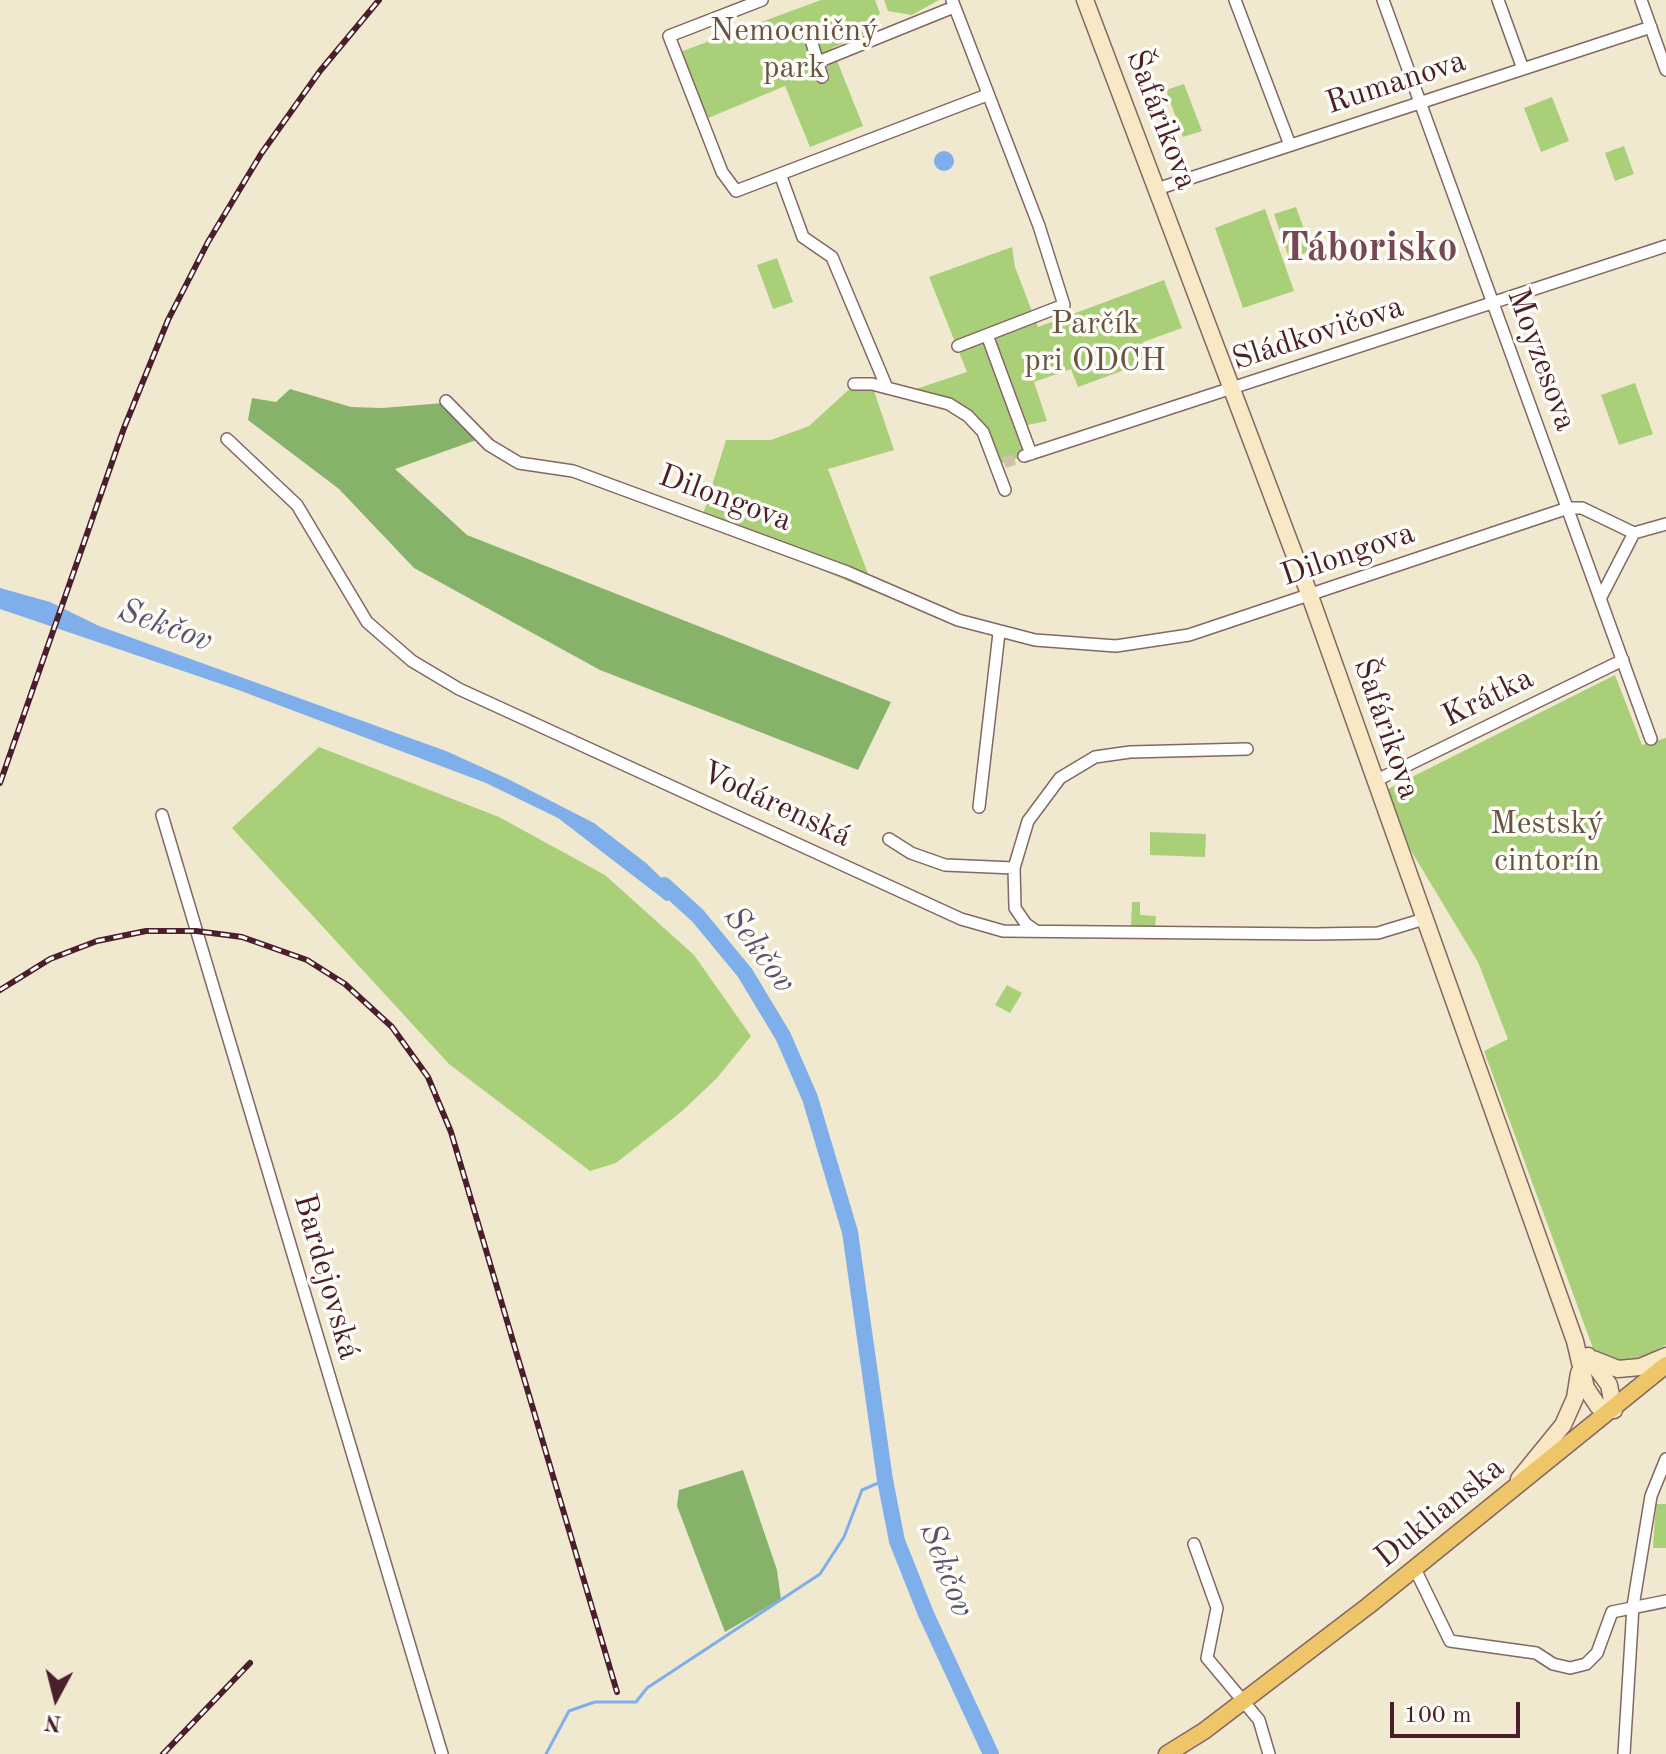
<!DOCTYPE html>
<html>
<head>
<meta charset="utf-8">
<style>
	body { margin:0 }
	#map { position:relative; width:1666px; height:1754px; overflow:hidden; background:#f0e9cf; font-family:"Old Standard TT",serif }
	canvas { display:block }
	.north { position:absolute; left:16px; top:1658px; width:80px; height:80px; -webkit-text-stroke:6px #fdfcf7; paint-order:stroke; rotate:187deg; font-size:22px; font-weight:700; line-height:32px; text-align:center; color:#4a1f2b }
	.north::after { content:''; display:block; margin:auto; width:28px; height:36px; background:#4a1f2b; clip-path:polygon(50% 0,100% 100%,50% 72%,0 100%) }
	.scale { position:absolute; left:1390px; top:1702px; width:130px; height:36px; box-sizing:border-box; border:4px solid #4a1f2b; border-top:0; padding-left:10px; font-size:24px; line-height:28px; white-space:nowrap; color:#4a1f2b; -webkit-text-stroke:6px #fdfcf7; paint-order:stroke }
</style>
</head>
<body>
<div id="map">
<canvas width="1666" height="1754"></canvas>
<div class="north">N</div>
<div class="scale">100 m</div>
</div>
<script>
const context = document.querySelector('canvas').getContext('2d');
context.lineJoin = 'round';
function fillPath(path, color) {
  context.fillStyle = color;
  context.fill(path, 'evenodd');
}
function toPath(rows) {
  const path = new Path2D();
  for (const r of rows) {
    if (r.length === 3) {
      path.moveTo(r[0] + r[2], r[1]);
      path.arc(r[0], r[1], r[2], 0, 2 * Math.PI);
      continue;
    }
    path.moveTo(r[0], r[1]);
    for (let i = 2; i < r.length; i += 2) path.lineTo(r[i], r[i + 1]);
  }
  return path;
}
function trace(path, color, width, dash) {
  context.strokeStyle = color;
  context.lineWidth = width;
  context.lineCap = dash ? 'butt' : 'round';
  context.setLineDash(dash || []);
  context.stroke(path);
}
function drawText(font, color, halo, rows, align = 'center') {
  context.font = font + ' "Old Standard TT",serif';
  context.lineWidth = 7;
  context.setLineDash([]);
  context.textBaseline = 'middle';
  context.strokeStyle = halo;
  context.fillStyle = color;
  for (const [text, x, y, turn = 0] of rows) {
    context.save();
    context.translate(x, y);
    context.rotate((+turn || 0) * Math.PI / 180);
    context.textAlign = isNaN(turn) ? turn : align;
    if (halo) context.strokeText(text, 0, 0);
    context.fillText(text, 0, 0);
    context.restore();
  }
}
const green = toPath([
	[821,0,875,0,880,13,863,35,832,48,863,126,810,147,785,86,706,119,680,52],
	[884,0,939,0,912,15,888,11],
	[1184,84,1202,131,1183,137,1166,90],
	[1552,97,1569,141,1541,152,1524,108],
	[1624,146,1634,174,1615,181,1605,153],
	[1296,207,1312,251,1289,258,1274,214],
	[1265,209,1294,291,1243,308,1215,228],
	[1012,247,1015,267,1038,327,1164,280,1182,328,1143,342,1149,361,1078,387,1071,369,1034,382,1047,421,1023,426,1031,454,996,465,970,416,904,393,967,372,929,277],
	[777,258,793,302,773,309,757,265],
	[1635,383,1653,434,1619,445,1601,395],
	[855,384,872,385,894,450,828,469,875,592,701,521,726,440,771,440,809,426],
	[1615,675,1642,745,1666,738,1666,1345,1638,1359,1617,1362,1594,1351,1484,1051,1508,1039,1478,962,1410,849,1388,789],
	[319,747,499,817,605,875,694,955,751,1036,717,1078,681,1112,616,1163,590,1171,449,1064,232,828],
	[1150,832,1206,834,1205,857,1150,855],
	[1132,902,1140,902,1140,915,1156,916,1155,927,1131,926],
	[1007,985,1022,993,1010,1013,995,1005],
	[1656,1504,1666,1504,1666,1548,1653,1548]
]);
const forest = toPath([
	[290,389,351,407,382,408,444,403,479,439,395,469,467,535,891,702,858,770,600,670,414,568,339,489,248,420,252,398,276,402],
	[743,1470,777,1570,781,1599,725,1632,677,1506,679,1490]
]);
const water = toPath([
	[944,161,10],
	[0,588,50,602,99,626,446,751,508,779,594,823,646,863,682,898,666,901,558,818,486,783,233,688,0,609]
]);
const stream = toPath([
	[546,1754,569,1711,595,1702,636,1702,647,1688,820,1574,844,1537,862,1490,885,1480]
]);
const river = toPath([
	[664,885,698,916,745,973,783,1036,810,1098,850,1232,885,1480,897,1541,926,1614,991,1754]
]);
const streetTunnel = toPath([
	[1004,463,1018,458]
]);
const street = toPath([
	[762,0,669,36,722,172,736,191,987,95],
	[952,0,1039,226,1064,305,958,346],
	[1235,0,1290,145],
	[1383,0,1651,739],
	[1498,0,1523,69],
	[1641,0,1666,70],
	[812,43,822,77],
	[818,62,954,7],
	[780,174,803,237,832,257,887,388],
	[1157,189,1651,27],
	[987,335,1031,454],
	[854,384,872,384,949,404,968,416,983,432,1005,490],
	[446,401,489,445,519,463,573,471,847,572,958,620,1035,640,1116,646,1189,635,1568,508,1582,508,1634,533],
	[227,439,297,505,367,622,412,661,459,689,961,919,1003,931,1314,934,1378,933,1424,919],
	[1024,456,1666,246],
	[1634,533,1666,524],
	[1601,597,1634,533],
	[1375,781,1623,660],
	[979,807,999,633],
	[162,815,442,1754],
	[889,839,911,853,945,865,1014,868],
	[1036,931,1026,924,1015,908,1014,868,1028,821,1060,778,1095,757,1130,752,1247,749],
	[1194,1544,1217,1608,1207,1658,1259,1720,1269,1754],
	[1415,1569,1450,1641,1536,1653,1553,1664,1570,1668,1586,1664,1597,1653,1612,1612,1666,1601],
	[1624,1754,1633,1606,1651,1496,1666,1459]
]);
const secondary = toPath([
	[1085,0,1310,596,1575,1341,1586,1388,1598,1406,1614,1410,1609,1385,1588,1356],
	[1593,1359,1618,1369,1640,1367,1666,1356],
	[1519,1479,1563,1425,1575,1398,1579,1373]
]);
const primary = toPath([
	[1167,1754,1204,1731,1368,1606,1666,1365]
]);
const rail = toPath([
	[0,783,124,428,168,320,208,242,261,154,320,71,379,0],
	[0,990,50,959,97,941,146,931,196,931,242,937,307,960,345,984,392,1027,428,1077,451,1132,617,1692],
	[163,1754,250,1663]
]);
const parkNames = [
	["Nemocničný",794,32],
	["park",794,69],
	["Parčík",1095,325],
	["pri ODCH",1095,362],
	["Mestský",1547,825],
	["cintorín",1547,862]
];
const streetNames = [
	["Rumanova",1396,83,-18],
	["Šafárikova",1161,120,69],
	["Sládkovičova",1318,334,-18],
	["Moyzesova",1541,360,70],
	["Dilongova",725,499,20],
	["Dilongova",1348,555,-19],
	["Krátka",1488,698,-26],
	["Šafárikova",1386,729,71],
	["Vodárenská",776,805,25],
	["Bardejovská",326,1277,74],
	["Duklianska",1440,1513,-39]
];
const waterNames = [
	["Sekčov",165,626,20],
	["Sekčov",759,950,54],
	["Sekčov",946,1570,69]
];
const districtNames = [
	["Táborisko",1369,250]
];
fillPath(green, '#aacf79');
fillPath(forest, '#87b269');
fillPath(water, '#7fafea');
trace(stream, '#7fafea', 3);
trace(river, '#7fafea', 16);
trace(streetTunnel, '#cfc1ae', 11, [11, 5.5]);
trace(street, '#846664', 14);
trace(secondary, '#846664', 19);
trace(primary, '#846664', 19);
trace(street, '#fff', 11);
trace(secondary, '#f8e8c3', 16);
trace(primary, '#eec569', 16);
trace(rail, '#4a1f2b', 6);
trace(rail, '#fdfcf7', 3, [9]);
drawText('32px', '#675442', '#fdfcf7', parkNames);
drawText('32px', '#4a1f2b', '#fdfcf7', streetNames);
drawText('italic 34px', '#5d516e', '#fdfcf7', waterNames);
drawText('bold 40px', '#774756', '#fdfcf7', districtNames);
</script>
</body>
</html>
